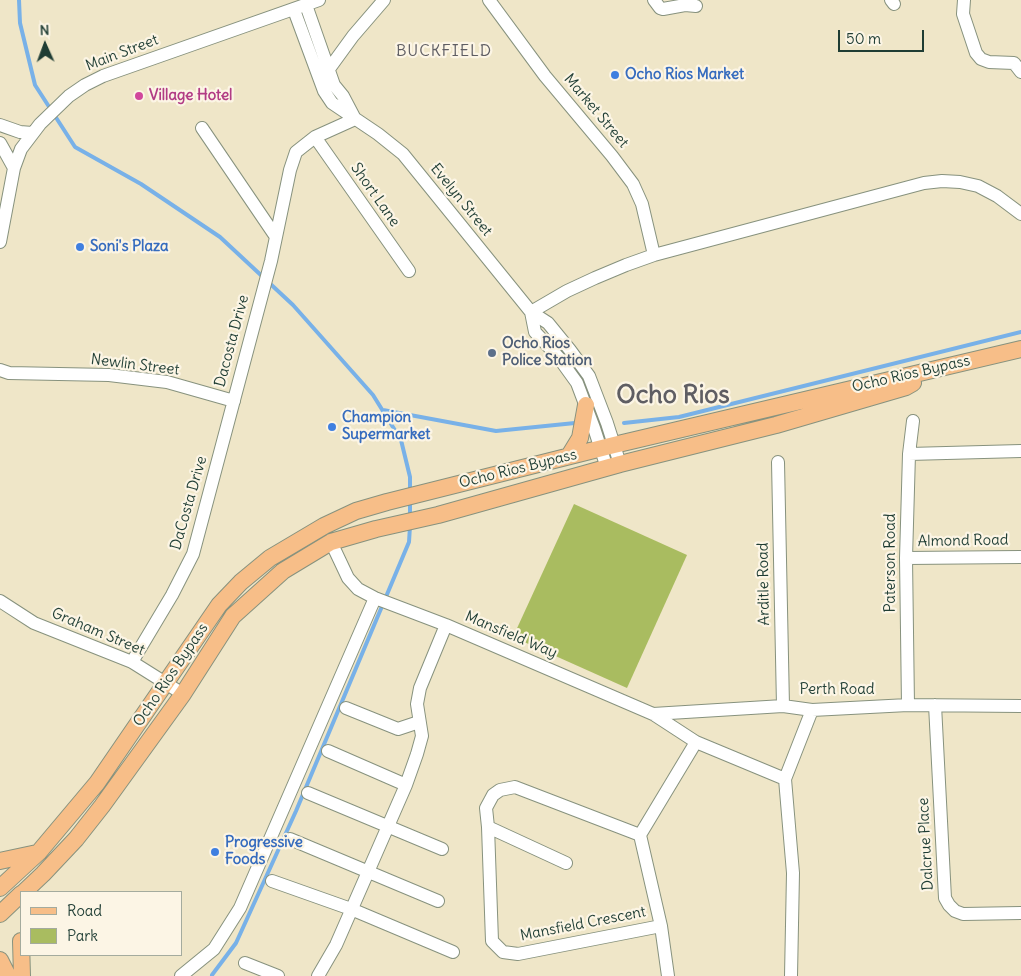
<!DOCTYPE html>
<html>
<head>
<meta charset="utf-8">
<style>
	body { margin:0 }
	#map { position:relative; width:1021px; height:976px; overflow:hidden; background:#efe6c8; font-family:Delius,sans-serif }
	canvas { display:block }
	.legend { position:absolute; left:20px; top:891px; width:162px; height:65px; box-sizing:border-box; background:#fcf5e5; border:1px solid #a4ab9e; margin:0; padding:6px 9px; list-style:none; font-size:15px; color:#1f3d34 }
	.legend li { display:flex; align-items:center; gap:10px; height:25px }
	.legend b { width:25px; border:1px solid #a4ab9e }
	.north { position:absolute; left:20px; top:20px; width:50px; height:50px; -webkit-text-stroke:4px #fcf5e5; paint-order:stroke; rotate:358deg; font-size:14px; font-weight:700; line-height:20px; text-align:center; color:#1f3d34 }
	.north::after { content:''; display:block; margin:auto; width:18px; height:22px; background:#1f3d34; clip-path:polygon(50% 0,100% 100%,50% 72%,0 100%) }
	.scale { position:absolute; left:838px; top:30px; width:86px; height:22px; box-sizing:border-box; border:2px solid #1f3d34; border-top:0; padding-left:6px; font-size:15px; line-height:18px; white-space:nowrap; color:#1f3d34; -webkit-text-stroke:4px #fcf5e5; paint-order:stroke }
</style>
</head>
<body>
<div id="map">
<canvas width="1021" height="976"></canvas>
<ul class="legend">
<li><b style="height:6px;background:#f7be88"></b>Road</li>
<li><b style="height:14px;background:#a9bc60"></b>Park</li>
</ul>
<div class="north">N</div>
<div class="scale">50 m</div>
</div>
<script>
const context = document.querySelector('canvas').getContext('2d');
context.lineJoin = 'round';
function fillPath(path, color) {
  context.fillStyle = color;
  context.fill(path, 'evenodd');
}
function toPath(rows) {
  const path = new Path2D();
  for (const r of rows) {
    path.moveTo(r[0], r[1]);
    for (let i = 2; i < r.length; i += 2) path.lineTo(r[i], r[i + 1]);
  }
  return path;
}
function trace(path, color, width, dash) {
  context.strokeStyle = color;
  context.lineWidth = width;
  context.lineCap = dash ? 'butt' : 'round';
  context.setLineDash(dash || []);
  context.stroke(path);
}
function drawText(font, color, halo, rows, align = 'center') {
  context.font = font + ' Delius,sans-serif';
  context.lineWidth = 4.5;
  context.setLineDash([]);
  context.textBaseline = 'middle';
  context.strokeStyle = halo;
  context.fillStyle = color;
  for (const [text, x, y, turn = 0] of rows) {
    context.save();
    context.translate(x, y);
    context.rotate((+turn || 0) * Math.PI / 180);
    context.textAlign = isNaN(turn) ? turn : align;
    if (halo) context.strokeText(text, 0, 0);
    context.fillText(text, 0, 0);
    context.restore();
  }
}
const green = toPath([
	[574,504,687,555,627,688,513,637]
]);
const stream = toPath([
	[19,0,20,23,35,85,75,147,141,184,220,237,293,305,373,395,401,440,410,477,410,491],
	[383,410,496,431,575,423],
	[624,423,679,417,1021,332],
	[410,516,410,501],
	[212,975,236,943,296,811,409,542,410,526]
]);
const minor = toPath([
	[489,0,545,76,612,156,633,184,642,204,654,255],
	[654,0,660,8,663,9,685,5,696,6],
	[891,0,894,4],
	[964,0,963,14,976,53,981,59,989,62,1014,63,1021,72],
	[306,5,334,85,343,96,354,117],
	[294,10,324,91,332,103,378,134,403,154,531,312,548,323,570,350,589,376,607,423,620,464],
	[329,69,353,36,384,0],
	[0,125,20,132,32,133],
	[202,128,276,237],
	[315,137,409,271],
	[0,143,14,168],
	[0,242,14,168,21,149,40,124,69,96,85,85,103,76,319,0],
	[531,312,567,291,595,278,626,265,654,255,924,183,942,181,960,182,978,186,997,196,1021,214],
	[531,312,535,332,559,358,577,383,594,428,607,468],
	[0,370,9,373,109,375,167,382,234,401],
	[909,454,1021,451],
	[778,462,783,706],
	[331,542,348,578,358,589,375,598,446,625,653,714,696,742,785,779],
	[906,558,1021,557],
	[0,601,34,623,132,662,183,694],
	[132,662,172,595,193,554,271,261,290,170,296,152,315,137,355,119],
	[908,705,906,558,909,454,913,421],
	[935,705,945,898,949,905,955,911,963,914,1021,913],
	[346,708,398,729,419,722],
	[653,714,783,706,812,710,908,705,1021,706],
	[328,751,406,785],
	[308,793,442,849],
	[488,827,566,863],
	[640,835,515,787,500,790,493,795,486,808,488,827,492,941,503,952,518,954,661,926],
	[290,839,438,901],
	[272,881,351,909,453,952],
	[245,963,278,976],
	[181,976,214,949,240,908,375,598],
	[318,976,336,945,406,785,417,754,422,736,417,704,420,688,446,625],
	[668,976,661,926,640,835,696,742],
	[791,976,793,873,785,779,812,710]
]);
const major = toPath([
	[569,456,580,438,586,405],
	[0,861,37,853],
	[0,888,39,852,97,783,219,605,241,582,270,558,324,526,356,511,387,502,614,445,1021,349],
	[24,892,43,874,76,839,102,806,183,694,233,616,283,571,331,542,376,529,438,515,620,464,776,425,906,387,913,383],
	[0,914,21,894],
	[21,941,22,976],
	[0,960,8,976]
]);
const markers = [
	[615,75,5,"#3f7fe0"],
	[139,96,5,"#d1479c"],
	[80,247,5,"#3f7fe0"],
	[492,353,5,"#5c6f8a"],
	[332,427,5,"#3f7fe0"],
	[215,852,5,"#3f7fe0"]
];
const streetNames = [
	["Main Street",122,53,-21],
	["Market Street",596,111,50],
	["Short Lane",375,195,55],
	["Evelyn Street",461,200,51],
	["Dacosta Drive",232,341,-75],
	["Newlin Street",135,365,7],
	["Ocho Rios Bypass",911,374,-13],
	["Ocho Rios Bypass",518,469,-14],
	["DaCosta Drive",189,503,-74],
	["Almond Road",963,541,-1],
	["Paterson Road",891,563,-90],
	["Arditle Road",764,584,-91],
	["Graham Street",98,632,23],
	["Mansfield Way",511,635,23],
	["Ocho Rios Bypass",171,675,-56],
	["Perth Road",837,690],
	["Dalcrue Place",926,844,-93],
	["Mansfield Crescent",583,924,-11]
];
const shopNames = [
	["Ocho Rios Market",625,75],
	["Soni's Plaza",90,247],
	["Champion",342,418],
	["Supermarket",342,435],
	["Progressive",225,843],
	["Foods",225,860]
];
const hotelNames = [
	["Village Hotel",149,96]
];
const serviceNames = [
	["Ocho Rios",502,344],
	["Police Station",502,361]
];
const neighbourhoodNames = [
	["BUCKFIELD",444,51]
];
const townNames = [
	["Ocho Rios",673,396]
];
fillPath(green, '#a9bc60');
trace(stream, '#78b1e8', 4);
trace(minor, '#87927e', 14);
trace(major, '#87927e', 18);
trace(minor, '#fff', 12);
trace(major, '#f7be88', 16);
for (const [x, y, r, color] of markers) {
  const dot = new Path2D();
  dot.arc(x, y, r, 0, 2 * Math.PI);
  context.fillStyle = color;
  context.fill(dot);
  trace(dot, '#fcf5e5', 2);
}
drawText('15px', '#1f3d34', '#fcf5e5', streetNames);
drawText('bold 15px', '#366cbe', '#fcf5e5', shopNames, 'left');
drawText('bold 15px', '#b23c85', '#fcf5e5', hotelNames, 'left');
drawText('bold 15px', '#4e5e75', '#fcf5e5', serviceNames, 'left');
context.letterSpacing = '1px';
drawText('16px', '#5f5e63', '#fcf5e5', neighbourhoodNames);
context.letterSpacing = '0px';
drawText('bold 25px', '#5f5e63', '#fcf5e5', townNames);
</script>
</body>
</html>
